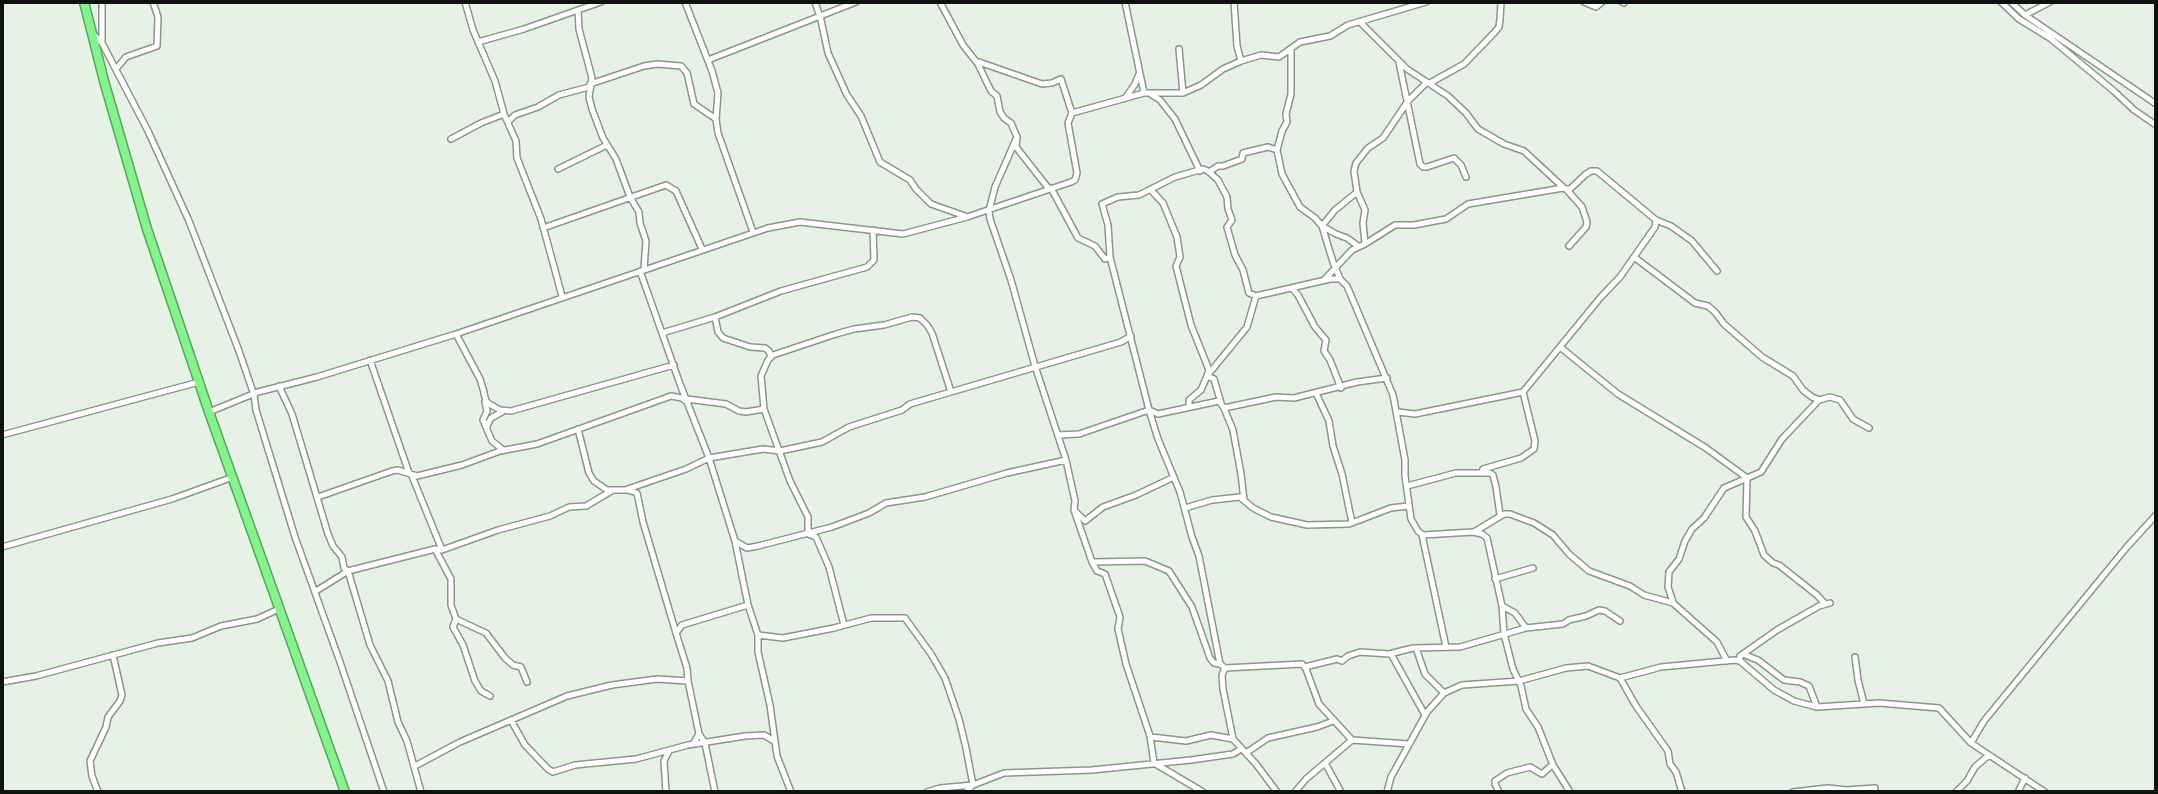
<!DOCTYPE html>
<html>
<head>
<meta charset="utf-8">
<style>
	body { margin:0 }
	#map { position:relative; width:2158px; height:794px; overflow:hidden; background:#e5f2e5; font-family:Manrope,sans-serif }
	canvas { display:block }
	.frame { position:absolute; inset:0; border:4px solid #0f130f; pointer-events:none }
</style>
</head>
<body>
<div id="map">
<canvas width="2158" height="794"></canvas>
<div class="frame"></div>
</div>
<script>
const context = document.querySelector('canvas').getContext('2d');
context.lineJoin = 'round';
function toPath(rows) {
  const path = new Path2D();
  for (const r of rows) {
    path.moveTo(r[0], r[1]);
    for (let i = 2; i < r.length; i += 2) path.lineTo(r[i], r[i + 1]);
  }
  return path;
}
function trace(path, color, width, dash) {
  context.strokeStyle = color;
  context.lineWidth = width;
  context.lineCap = dash ? 'butt' : 'round';
  context.setLineDash(dash || []);
  context.stroke(path);
}
const minor = toPath([
	[102,2,102,41],
	[465,2,473,30,495,81,504,114,516,141,517,158,541,219,562,296],
	[601,2,578,10,579,29,592,78,589,97,592,109,603,138,616,159,630,197,639,212,640,223,646,241,644,269],
	[685,2,712,71,718,93,716,119,718,133,753,232],
	[815,2,821,20,828,53,847,95,861,116,880,162,910,180,916,189,931,204,965,216],
	[940,2,963,45,978,64,991,91,997,96,1000,112,1004,118,1011,123,1017,137,1016,147,1049,189],
	[1125,2,1144,93],
	[1234,2,1237,46,1241,61],
	[1584,2,1596,7,1602,2],
	[1622,2,1624,3],
	[2001,2,2019,19,2050,38,2115,92,2134,110,2156,125],
	[2011,2,2025,15,2156,104],
	[2025,15,2050,2],
	[1361,23,1407,69,1448,96,1466,113,1478,129,1504,144,1524,151,1565,189,1570,189,1586,174,1591,171,1597,171,1656,220,1655,227,1620,277,1600,298,1523,392,1415,414,1398,412],
	[93,34,102,43,148,131,189,221,239,351,254,395,256,410,295,537,340,662,384,792],
	[478,42,524,29,578,10],
	[1179,49,1183,93],
	[708,60,856,2],
	[979,62,1042,84,1052,83,1061,79,1072,113],
	[1399,62,1420,164,1423,167,1427,167,1454,158,1461,165,1466,177],
	[116,69,126,57,157,46,158,17,153,2],
	[1430,83,1464,64,1494,33,1499,27,1500,19,1501,2],
	[590,84,644,66,657,64,681,66,687,73,694,104,716,119],
	[1149,93,1160,100,1175,119,1200,171],
	[1126,97,1135,84,1139,74],
	[508,122,515,115,538,107,559,95,589,87],
	[1017,137,995,187,989,211,990,219,1011,280,1035,366,1066,460,1075,501,1074,510,1092,562,1097,571,1105,574,1120,617,1118,629,1126,664,1150,736,1154,763,1203,792],
	[451,139,481,123,504,114],
	[1277,150,1282,131,1287,122,1286,114,1291,94,1291,50],
	[558,169,607,145],
	[1209,172,1218,166,1223,166,1242,159,1243,153,1247,152,1268,147,1277,150,1282,174,1300,207,1315,218,1322,226,1333,262,1340,279],
	[1051,188,1078,238,1095,246,1105,259,1110,257],
	[1151,190,1163,203,1177,237,1180,257,1176,266,1191,325,1209,370,1207,376,1214,379,1221,403],
	[1567,190,1582,207,1587,222,1586,227,1569,246],
	[1356,193,1335,210,1322,226,1336,234,1347,238,1358,246],
	[1656,220,1671,226,1692,241,1717,271],
	[543,228,666,185,676,191,702,249],
	[1365,244,1363,223,1365,210,1357,192,1354,171,1356,163,1368,148,1383,138,1408,101,1427,82],
	[1634,257,1695,303,1708,306,1715,312,1724,324,1762,357,1793,376,1803,390,1812,397,1819,400,1830,397,1840,400,1853,419,1869,428],
	[640,271,680,384,709,458,735,541,748,605,758,635,758,652,770,705,777,756,791,792],
	[1325,279,1352,250,1365,244,1395,225,1414,225,1446,219,1468,204,1563,188],
	[1292,288,1298,295,1315,327,1326,340,1324,351,1330,360,1341,388],
	[715,317,718,332,723,338,750,347,765,348,769,351,771,357],
	[662,333,715,317,781,291,867,267,874,260,873,230],
	[456,334,480,379,484,392],
	[1560,347,1618,394,1706,448,1747,478,1746,517,1755,531,1764,555,1773,563,1779,565,1817,595,1825,604],
	[370,360,409,473],
	[279,386,292,414,328,534,333,546,342,557,344,568,348,571,370,645,388,681,398,722,407,741,421,792],
	[483,389,486,401,491,405,500,410,511,411,674,365],
	[1316,393,1329,421,1333,446,1342,474,1352,523],
	[687,399,726,404,739,411,746,412,764,409],
	[485,402,487,411,483,420,492,441,502,449],
	[1189,406,1189,400,1201,390,1207,376,1247,327,1256,296],
	[1224,408,1276,397,1294,398,1357,382,1387,378],
	[209,412,258,392,317,377,456,334,768,228,800,222,903,234,967,217,1071,182,1075,180,1077,173,1068,123,1072,113,1144,93,1183,93,1201,85,1223,69,1241,61,1261,55,1279,57,1300,42,1330,36,1348,25,1426,2],
	[487,426,491,418,502,412],
	[578,429,589,473,594,481,607,490,628,490,637,493,643,522,676,633],
	[2,435,199,382],
	[1058,435,1079,434,1149,410,1158,414,1219,401,1224,408,1233,430,1241,474,1244,500],
	[1481,473,1483,469,1521,458,1534,449,1535,441,1523,392],
	[412,476,442,550],
	[1407,486,1456,473,1490,473,1493,475,1496,487,1500,515],
	[625,490,686,469,709,458,763,449,780,451,822,442,849,427,902,410,910,404,1121,342,1131,336],
	[318,497,392,471,398,470,417,476,462,465,500,451,537,444,671,396,682,398,688,403],
	[1185,508,1212,500,1240,497,1253,508,1271,517,1307,525,1349,524,1391,508,1408,506],
	[1075,511,1085,521,1103,507,1136,495,1174,477],
	[1474,532,1504,514,1510,514,1534,523,1553,535,1569,554,1589,571,1630,586,1644,595,1673,603,1717,642,1727,661],
	[1422,535,1446,647],
	[735,541,747,548,758,546,832,527,869,513,886,503,925,497,1007,473,1066,460],
	[2,547,172,499,233,477],
	[435,549,451,579,451,605,456,619,486,633,505,658,513,665,521,667,527,682],
	[1093,562,1145,561,1169,571,1192,607,1210,658,1214,663,1220,664],
	[1495,579,1533,568],
	[316,591,348,571,435,549,442,550,498,530,550,516,569,507,586,506,613,490],
	[1673,602,1668,587,1669,572,1679,559,1685,541,1692,529,1704,518,1724,488,1761,472,1782,439,1819,400],
	[1502,606,1515,613,1526,628],
	[456,619,453,627,463,645,475,681,481,691,490,696],
	[844,625,829,567,816,537,808,534,808,517,790,481,764,409,761,376,768,360,773,355,836,334,854,329,884,325,912,317,920,318,927,325,932,333,951,392],
	[758,635,783,638,834,628,871,618,905,618,931,654,945,678,959,719,966,748,973,785,966,792],
	[1416,648,1425,674,1444,693],
	[1391,654,1425,715],
	[1745,655,1758,660,1784,680,1800,682,1809,686,1817,707],
	[1855,657,1858,680,1864,704],
	[1740,661,1740,656,1777,630,1819,606,1830,603],
	[1305,667,1337,659,1342,661,1348,656,1360,652,1389,654,1413,648,1460,647,1526,628,1563,624,1569,620,1586,616,1599,610,1605,611,1620,621],
	[1225,668,1302,664,1306,669,1319,704,1352,740,1409,744],
	[1620,678,1636,706,1668,751,1670,764,1676,772,1682,792],
	[2,682,36,676,158,643,192,638,221,626,257,619,279,609],
	[509,721,512,722,525,745,548,769,553,772,575,765,636,759,688,745,745,736,764,735,774,741],
	[699,734,705,743,715,792],
	[1151,737,1186,741,1211,735,1233,739],
	[1971,743,1984,721,2126,548,2156,515],
	[693,744,699,734,688,681,687,668,676,633,682,625,748,605],
	[1246,753,1268,738,1317,727,1333,721],
	[1325,763,1341,792],
	[415,766,460,742,567,696,612,685,657,679,688,681],
	[98,792,92,776,90,761,106,727,108,717,120,701,122,695,113,655],
	[666,792,664,761,669,751],
	[927,792,940,788,973,785,1004,773,1092,770,1191,760,1233,754,1241,749],
	[1277,792,1256,764,1233,739,1223,689,1222,675,1225,668,1220,664,1199,556,1192,537,1180,492,1158,439,1149,410,1110,257,1108,225,1102,204,1118,197,1139,195,1175,177,1203,169,1208,171,1218,180,1227,197,1228,209,1232,220,1227,227,1235,255,1243,270,1249,293,1256,296,1330,279,1340,279,1347,286,1393,395,1405,460,1405,476,1411,519,1418,531,1423,535,1473,532,1482,534,1487,538,1502,606,1504,634,1513,669,1521,686,1526,709,1538,727,1553,765,1570,792],
	[1295,792,1306,779,1352,740],
	[1387,792,1391,777,1427,712,1444,693,1462,685,1519,681,1566,668,1588,666,1620,678,1661,667,1735,660,1740,661,1774,690,1794,701,1817,707,1879,703,1939,708,1971,743,2045,792],
	[1499,792,1495,784,1495,781,1507,773,1530,767,1542,774,1552,765],
	[1793,792,1828,788,1846,790,1875,788],
	[1956,792,1967,781,1975,767,1989,755],
	[2018,792,2025,778]
]);
const highway = toPath([
	[84,2,104,81,147,229,209,412,345,792]
]);
trace(minor, '#8b978b', 8);
trace(highway, '#5aa560', 11);
trace(minor, '#fff', 5);
trace(highway, '#83f48c', 8);
</script>
</body>
</html>
